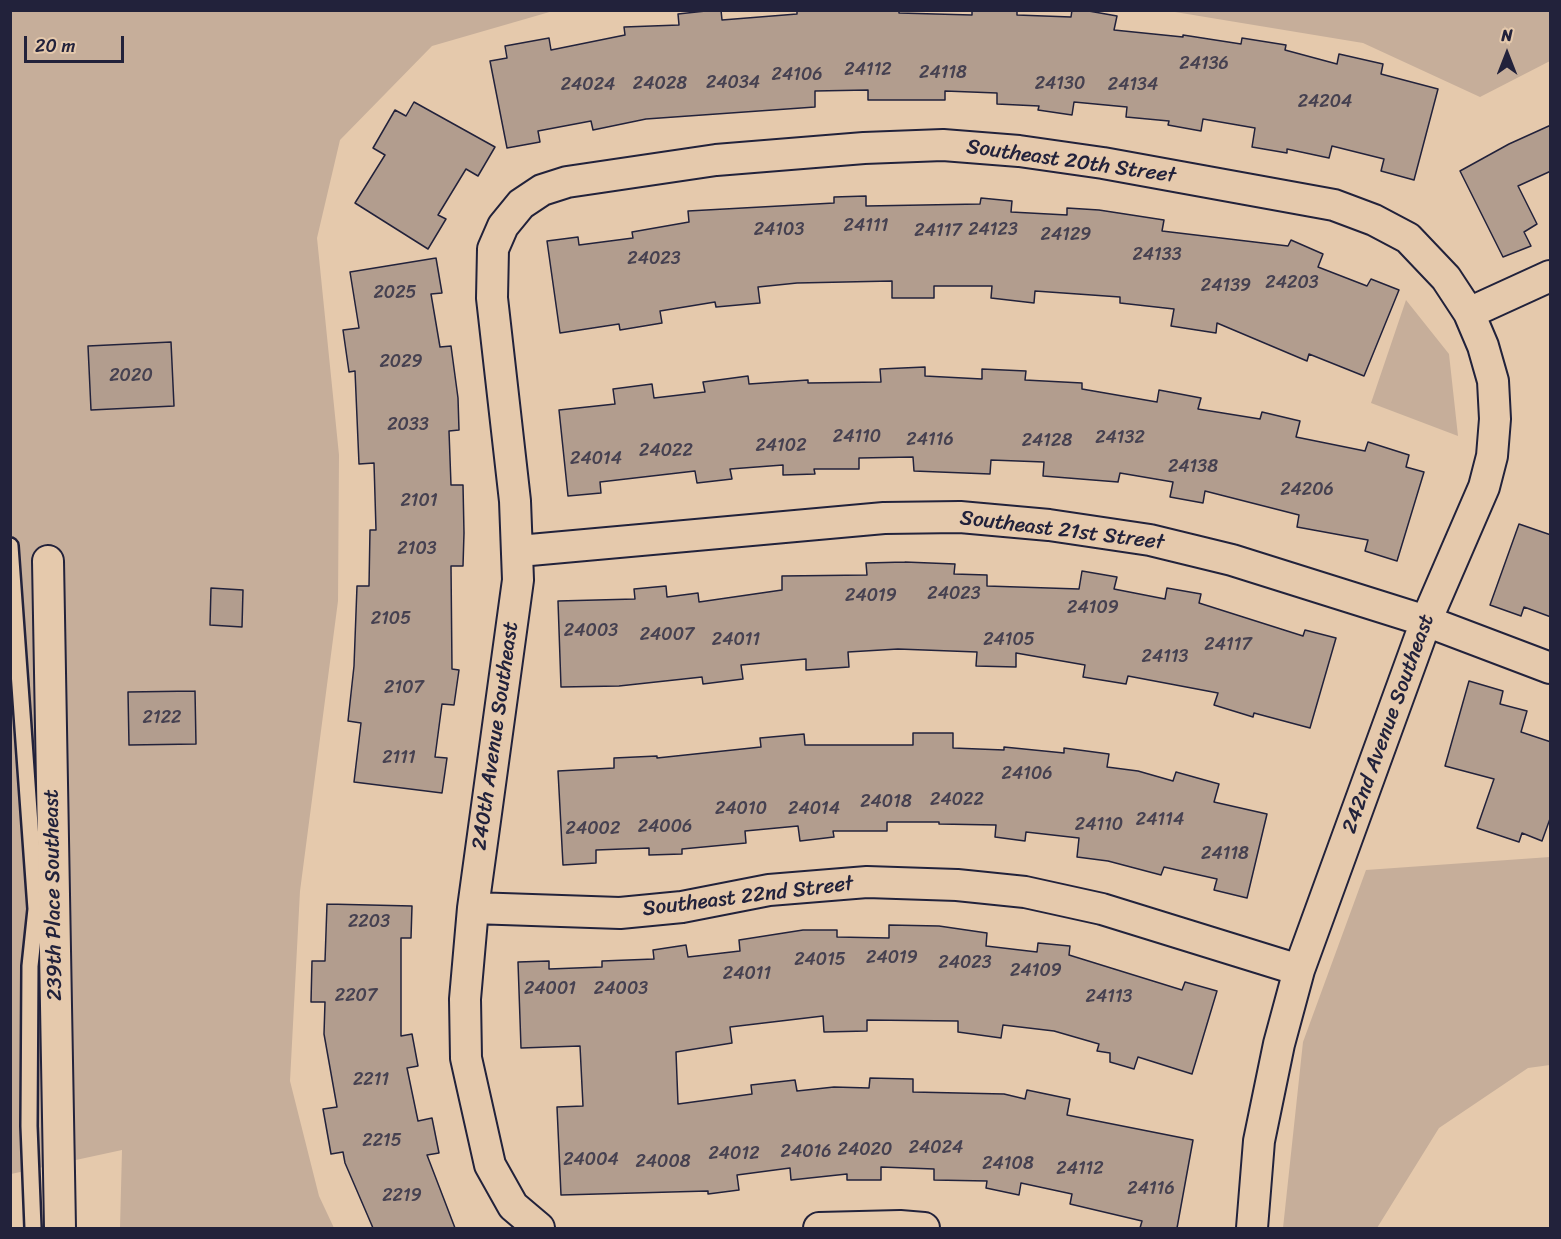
<!DOCTYPE html>
<html>
<head>
<meta charset="utf-8">
<style>
	body { margin:0 }
	#map { position:relative; width:1561px; height:1239px; overflow:hidden; background:#e5c9ac; font-family:Sriracha,sans-serif }
	canvas { display:block }
	.frame { position:absolute; inset:0; border:12px solid #22223b; pointer-events:none }
	.north { position:absolute; left:1477px; top:24px; width:60px; height:60px; -webkit-text-stroke:4px #e5c9ac; paint-order:stroke; rotate:0deg; font-size:16px; font-weight:700; line-height:24px; text-align:center; color:#22223b }
	.north::after { content:''; display:block; margin:auto; width:21px; height:27px; background:#22223b; clip-path:polygon(50% 0,100% 100%,50% 72%,0 100%) }
	.scale { position:absolute; left:24px; top:36px; width:100px; height:27px; box-sizing:border-box; border:3px solid #22223b; border-top:0; padding-left:8px; font-size:18px; line-height:21px; white-space:nowrap; color:#22223b; -webkit-text-stroke:4px #e5c9ac; paint-order:stroke }
</style>
</head>
<body>
<div id="map">
<canvas width="1561" height="1239"></canvas>
<div class="frame"></div>
<div class="north">N</div>
<div class="scale">20 m</div>
</div>
<script>
const context = document.querySelector('canvas').getContext('2d');
context.lineJoin = 'round';
function fillPath(path, color) {
  context.fillStyle = color;
  context.fill(path, 'evenodd');
}
function toPath(rows) {
  const path = new Path2D();
  for (const r of rows) {
    path.moveTo(r[0], r[1]);
    for (let i = 2; i < r.length; i += 2) path.lineTo(r[i], r[i + 1]);
  }
  return path;
}
function trace(path, color, width, dash) {
  context.strokeStyle = color;
  context.lineWidth = width;
  context.lineCap = dash ? 'butt' : 'round';
  context.setLineDash(dash || []);
  context.stroke(path);
}
function drawText(font, color, halo, rows, align = 'center') {
  context.font = font + ' Sriracha,sans-serif';
  context.lineWidth = 4.5;
  context.setLineDash([]);
  context.textBaseline = 'middle';
  context.strokeStyle = halo;
  context.fillStyle = color;
  for (const [text, x, y, turn = 0] of rows) {
    context.save();
    context.translate(x, y);
    context.rotate((+turn || 0) * Math.PI / 180);
    context.textAlign = isNaN(turn) ? turn : align;
    if (halo) context.strokeText(text, 0, 0);
    context.fillText(text, 0, 0);
    context.restore();
  }
}
const green = toPath([
	[10,11,553,11,432,46,340,140,317,238,339,455,338,601,300,891,290,1081,319,1196,334,1228,120,1228,122,1150,11,1174],
	[1169,11,1550,11,1550,61,1480,97,1363,43],
	[1406,300,1449,354,1458,436,1371,403],
	[1550,857,1550,1065,1528,1068,1439,1128,1377,1228,1283,1228,1303,1042,1366,870]
]);
const building = toPath([
	[715,10,721,10,722,20,797,14,797,10,899,10,899,13,972,15,972,10,1017,10,1017,15,1071,17,1072,10,1083,10,1117,16,1114,30,1183,37,1183,35,1241,44,1242,38,1286,45,1285,50,1337,64,1339,54,1383,64,1381,74,1438,89,1414,180,1381,171,1384,159,1332,146,1329,158,1287,149,1287,153,1252,147,1255,128,1203,119,1201,131,1168,125,1169,121,1126,117,1127,107,1074,102,1072,115,1038,110,1039,106,997,104,997,93,945,91,945,100,868,100,868,90,815,91,815,107,646,119,593,130,591,121,538,131,540,142,507,148,490,61,507,58,505,46,549,38,551,50,625,35,624,27,679,25,678,14,715,10],
	[414,102,495,147,478,176,466,169,438,215,446,219,428,249,355,203,385,155,373,148,395,110,406,116,414,102],
	[1551,125,1551,171,1518,186,1537,224,1524,232,1531,246,1503,257,1460,171,1509,144,1551,125],
	[866,196,866,206,980,204,981,198,1012,201,1011,212,1067,215,1067,208,1099,210,1164,220,1162,231,1288,246,1291,240,1323,254,1318,267,1367,286,1371,279,1399,290,1364,376,1309,354,1307,361,1217,323,1216,333,1171,326,1174,309,1120,303,1120,297,1035,291,1034,303,991,298,992,286,934,286,934,298,892,298,892,281,797,283,758,287,760,303,716,307,715,302,660,311,662,323,620,330,619,324,560,333,547,241,578,237,579,245,633,238,632,232,689,222,688,211,834,203,834,197,866,196],
	[436,258,442,293,431,294,440,347,451,346,458,398,459,430,449,431,451,485,463,485,464,533,463,566,451,566,452,669,459,670,454,705,442,704,435,757,447,758,442,793,354,782,361,723,348,721,354,666,357,586,369,586,370,530,376,530,374,463,359,464,355,371,349,372,343,330,359,328,350,272,436,258],
	[171,342,174,406,91,410,88,346,171,342],
	[925,367,925,376,982,379,982,369,1026,371,1025,380,1082,383,1082,389,1157,402,1159,390,1201,398,1198,409,1260,419,1262,412,1300,421,1296,437,1365,451,1368,442,1409,455,1406,467,1424,472,1397,561,1365,551,1368,540,1297,527,1299,515,1205,491,1203,503,1170,497,1173,482,1120,473,1118,482,1043,476,1044,462,991,460,990,474,914,471,913,457,859,458,859,469,814,469,815,474,783,475,783,465,730,469,732,479,697,483,695,471,600,482,601,493,568,496,559,410,615,404,613,389,652,384,654,398,705,392,703,382,748,376,749,384,808,380,808,383,881,382,880,369,925,367],
	[1519,524,1551,535,1551,617,1524,607,1521,616,1490,605,1519,524],
	[905,562,955,564,954,574,987,575,987,586,1079,589,1082,571,1117,577,1114,589,1165,599,1167,588,1201,594,1199,603,1303,636,1305,630,1336,638,1310,728,1254,713,1253,717,1214,705,1218,693,1128,676,1126,684,1083,677,1085,665,1016,653,1016,667,976,666,977,652,898,649,848,652,849,667,806,670,806,659,741,665,743,679,703,684,702,677,619,686,561,687,558,601,635,599,634,589,666,586,667,597,698,593,699,602,782,590,782,576,867,575,866,563,905,562],
	[211,588,243,590,242,627,210,625,211,588],
	[1469,681,1503,691,1500,704,1527,711,1521,732,1551,742,1551,816,1542,841,1522,833,1519,842,1477,828,1494,779,1445,766,1469,681],
	[195,691,196,744,129,745,128,692,195,691],
	[913,733,953,733,953,748,1004,750,1004,747,1064,753,1064,748,1109,754,1107,767,1138,771,1173,781,1176,772,1219,784,1214,802,1267,814,1247,898,1214,890,1217,879,1164,867,1161,875,1108,861,1077,857,1079,838,1026,832,1025,841,995,837,996,825,939,824,939,822,887,822,887,831,833,831,834,837,800,841,798,826,745,831,746,843,682,849,682,854,649,855,649,848,596,850,596,863,563,865,558,771,614,768,614,758,657,756,657,758,761,747,760,738,804,734,805,745,913,745,913,733],
	[327,904,412,906,411,938,401,938,401,1036,412,1034,418,1066,407,1068,418,1121,432,1118,439,1153,427,1155,455,1228,373,1228,345,1163,343,1152,331,1154,323,1109,337,1107,324,1034,325,1002,311,1002,312,961,325,961,327,904],
	[889,925,939,926,987,933,986,946,1037,952,1038,943,1070,946,1069,955,1182,990,1185,982,1217,991,1192,1074,1138,1057,1134,1069,1110,1062,1110,1053,1097,1051,1099,1044,1054,1031,1003,1025,1001,1038,958,1032,958,1021,867,1020,867,1031,824,1032,823,1016,730,1027,732,1043,676,1052,678,1104,752,1094,751,1085,795,1080,797,1091,834,1087,869,1088,870,1078,913,1079,913,1092,1004,1094,1025,1099,1027,1090,1070,1099,1067,1115,1193,1140,1177,1228,1140,1228,1142,1221,1070,1204,1072,1194,1021,1183,1019,1195,986,1188,987,1181,934,1180,934,1169,881,1167,881,1180,847,1180,847,1174,791,1180,790,1168,737,1175,739,1190,708,1194,708,1191,561,1195,557,1107,583,1106,580,1046,521,1048,518,962,549,961,549,969,602,967,602,961,654,959,653,950,686,945,688,957,740,951,739,940,803,930,837,930,837,937,889,938,889,925]
]);
const lane = toPath([
	[10,546,36,909,30,966,29,1126,33,1228]
]);
const street = toPath([
	[1469,313,1550,276],
	[519,551,884,518,960,517,1049,525,1150,540,1232,560,1426,621,1550,668],
	[48,561,60,1228],
	[473,908,620,913,682,907,769,890,867,882,957,885,1025,892,1102,909,1299,970],
	[539,1228,513,1206,490,1165,466,1058,465,999,473,908,518,580,515,501,492,298,493,249,503,226,521,204,542,190,567,182,716,160,864,148,943,145,1019,151,1103,163,1334,205,1374,220,1408,238,1446,278,1469,313,1483,346,1493,381,1495,419,1492,456,1484,487,1426,621,1299,970,1279,1044,1259,1141,1252,1228],
	[819,1228,900,1226,924,1228]
]);
const numberNames = [
	["24136",1204,64],
	["24112",868,70],
	["24118",943,73],
	["24106",797,75],
	["24034",733,83],
	["24028",660,84],
	["24130",1060,84],
	["24024",588,85],
	["24134",1133,85],
	["24204",1325,102],
	["24111",866,226],
	["24103",779,230],
	["24123",993,230],
	["24117",938,231],
	["24129",1066,235],
	["24133",1157,255],
	["24023",654,259],
	["24203",1292,283],
	["24139",1226,286],
	["2025",395,293],
	["2029",401,362],
	["2020",131,376],
	["2033",408,425],
	["24110",857,437],
	["24132",1120,438],
	["24116",930,440],
	["24128",1047,441],
	["24102",781,446],
	["24022",666,451],
	["24014",596,459],
	["24138",1193,467],
	["24206",1307,490],
	["2101",419,501],
	["2103",417,549],
	["24023",954,594],
	["24019",871,596],
	["24109",1093,608],
	["2105",391,619],
	["24003",591,631],
	["24007",667,635],
	["24011",736,640],
	["24105",1009,640],
	["24117",1228,645],
	["24113",1165,657],
	["2107",404,688],
	["2122",162,718],
	["2111",399,758],
	["24106",1027,774],
	["24022",957,800],
	["24018",886,802],
	["24010",741,809],
	["24014",814,809],
	["24114",1160,820],
	["24110",1099,825],
	["24006",665,827],
	["24002",593,829],
	["24118",1225,854],
	["2203",369,922],
	["24019",892,958],
	["24015",820,960],
	["24023",965,963],
	["24109",1036,971],
	["24011",747,974],
	["24001",550,989],
	["24003",621,989],
	["2207",356,996],
	["24113",1109,997],
	["2211",371,1080],
	["2215",382,1141],
	["24024",936,1148],
	["24020",865,1150],
	["24016",806,1152],
	["24012",734,1154],
	["24004",591,1160],
	["24008",663,1162],
	["24108",1008,1164],
	["24112",1080,1169],
	["24116",1151,1189],
	["2219",402,1196]
];
const streetNames = [
	["Southeast 20th Street",1071,162,8],
	["Southeast 21st Street",1062,531,7],
	["242nd Avenue Southeast",1389,724,-70],
	["240th Avenue Southeast",496,736,-82],
	["239th Place Southeast",54,895,-91],
	["Southeast 22nd Street",748,897,-7]
];
fillPath(green, '#c6ae9a');
fillPath(building, '#b29d8e');
trace(building, '#22223b', 1.5);
trace(lane, '#22223b', 20);
trace(street, '#22223b', 34);
trace(lane, '#e5c9ac', 15);
trace(street, '#e5c9ac', 30);
drawText('18px', '#464150', null, numberNames);
drawText('21px', '#22223b', '#e5c9ac', streetNames);
</script>
</body>
</html>
